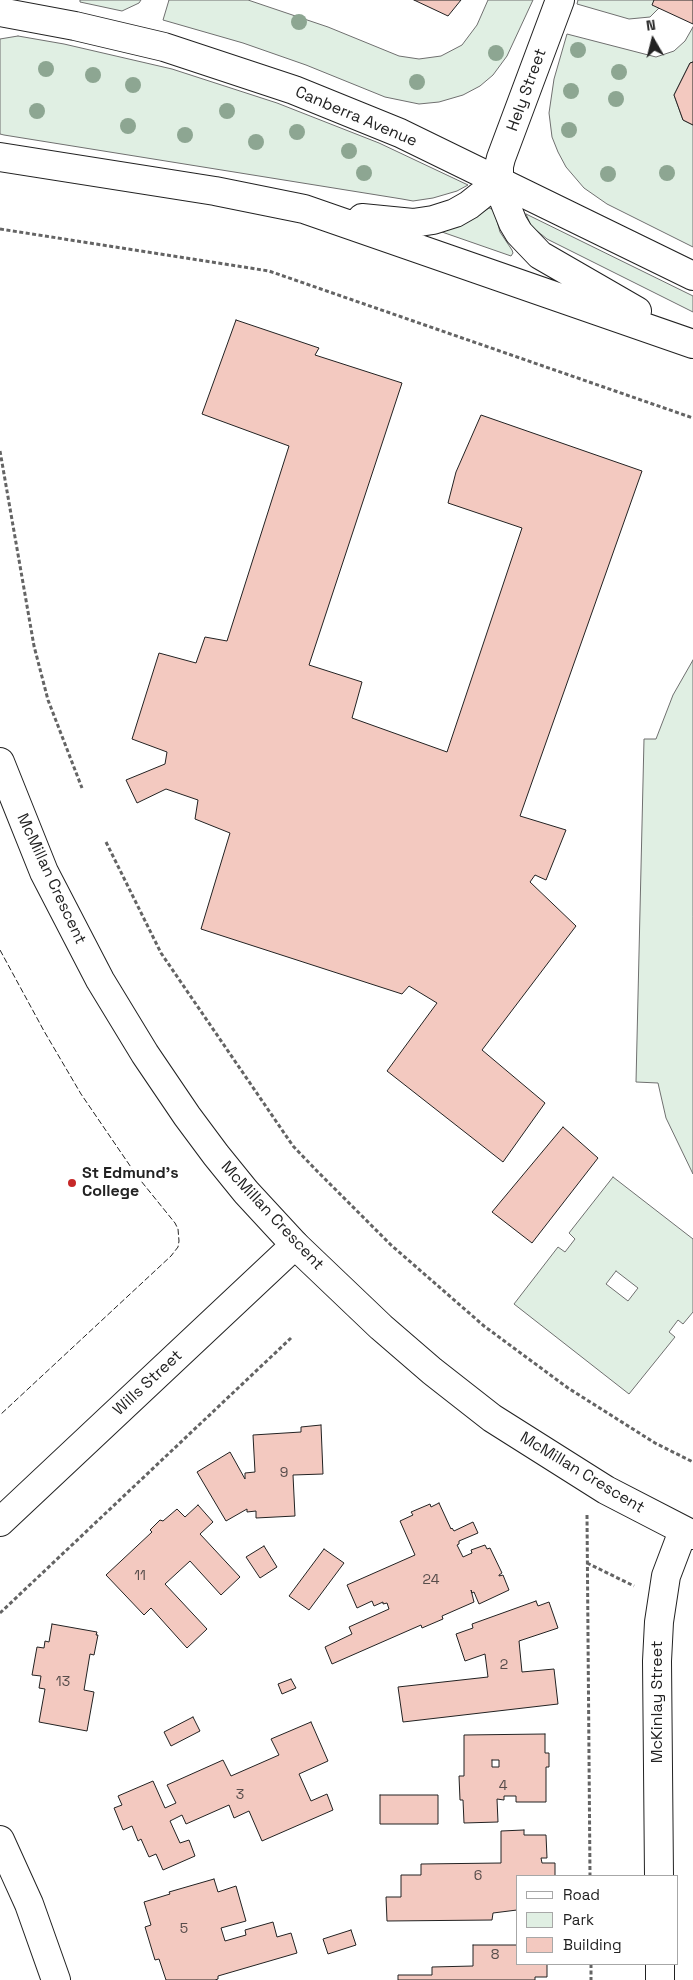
<!DOCTYPE html>
<html>
<head>
<meta charset="utf-8">
<style>
	body { margin:0 }
	#map { position:relative; width:693px; height:1980px; overflow:hidden; background:#fff; font-family:"Space Grotesk",sans-serif }
	canvas { display:block }
	.legend { position:absolute; left:516px; top:1875px; width:162px; height:90px; box-sizing:border-box; background:#fff; border:1px solid #a7a7a7; margin:0; padding:6px 9px; list-style:none; font-size:15px; color:#222 }
	.legend li { display:flex; align-items:center; gap:10px; height:25px }
	.legend b { width:25px; border:1px solid #a7a7a7 }
	.north { position:absolute; left:628px; top:15px; width:50px; height:50px; -webkit-text-stroke:4px #fff; paint-order:stroke; rotate:352deg; font-size:14px; font-weight:700; line-height:20px; text-align:center; color:#222 }
	.north::after { content:''; display:block; margin:auto; width:18px; height:22px; background:#222; clip-path:polygon(50% 0,100% 100%,50% 72%,0 100%) }
</style>
</head>
<body>
<div id="map">
<canvas width="693" height="1980"></canvas>
<ul class="legend">
<li><b style="height:6px;background:#fff"></b>Road</li>
<li><b style="height:14px;background:#e0efe3"></b>Park</li>
<li><b style="height:14px;background:#f3c9c0"></b>Building</li>
</ul>
<div class="north">N</div>
</div>
<script>
const context = document.querySelector('canvas').getContext('2d');
context.lineJoin = 'round';
function fillPath(path, color) {
  context.fillStyle = color;
  context.fill(path, 'evenodd');
}
function toPath(rows) {
  const path = new Path2D();
  for (const r of rows) {
    path.moveTo(r[0], r[1]);
    for (let i = 2; i < r.length; i += 2) path.lineTo(r[i], r[i + 1]);
  }
  return path;
}
function trace(path, color, width, dash) {
  context.strokeStyle = color;
  context.lineWidth = width;
  context.lineCap = dash ? 'butt' : 'round';
  context.setLineDash(dash || []);
  context.stroke(path);
}
function drawText(font, color, halo, rows, align = 'center') {
  context.font = font + ' "Space Grotesk",sans-serif';
  context.lineWidth = 4;
  context.setLineDash([]);
  context.textBaseline = 'middle';
  context.strokeStyle = halo;
  context.fillStyle = color;
  for (const [text, x, y, turn = 0] of rows) {
    context.save();
    context.translate(x, y);
    context.rotate((+turn || 0) * Math.PI / 180);
    context.textAlign = isNaN(turn) ? turn : align;
    if (halo) context.strokeText(text, 0, 0);
    context.fillText(text, 0, 0);
    context.restore();
  }
}
const green = toPath([
	[80,0,141,0,139,3,122,11,80,2,80,0],
	[169,0,248,0,328,27,399,56,419,59,441,56,462,45,477,25,488,0,533,0,507,56,493,75,480,86,463,95,439,102,419,104,385,97,306,65,243,43,163,20,169,0],
	[578,0,654,0,659,8,650,17,629,19,577,4,578,0],
	[693,27,693,62,690,63,674,95,683,120,693,125,693,247,607,204,584,188,566,167,558,152,552,137,549,113,554,79,567,34,656,57,674,51,685,41,693,27],
	[18,36,64,44,172,69,277,103,379,143,468,185,457,191,433,198,413,201,402,199,4,135,0,134,0,39,18,36],
	[489,208,494,210,500,232,512,250,513,253,511,256,442,232,442,230,475,217,489,208],
	[526,214,693,296,693,312,547,239,531,226,526,214],
	[693,660,693,1174,666,1118,658,1083,636,1082,644,739,656,739,673,695,693,660],
	[613,1177,693,1239,693,1312,683,1324,678,1320,669,1332,675,1337,629,1394,514,1304,558,1247,565,1252,575,1239,569,1233,613,1177],
	[616,1271,638,1288,628,1301,606,1284,616,1271]
]);
const building = toPath([
	[414,0,461,0,448,16,414,0],
	[654,0,693,0,693,24,652,5,654,0],
	[693,62,693,125,683,120,674,95,690,63,693,62],
	[236,320,319,348,315,355,402,383,309,665,362,682,352,718,447,752,522,528,448,503,456,472,481,415,642,471,520,816,566,830,546,880,535,875,530,882,576,926,482,1050,545,1103,503,1162,387,1071,437,1003,409,986,402,994,201,929,230,833,195,819,198,800,166,789,137,803,126,780,165,764,167,752,132,739,159,653,196,663,205,637,227,641,289,446,202,414,236,320],
	[563,1127,598,1158,532,1243,492,1212,563,1127],
	[321,1425,323,1474,293,1475,295,1516,256,1518,256,1511,247,1512,247,1509,226,1521,197,1472,230,1452,245,1479,245,1473,255,1472,253,1435,301,1432,301,1427,321,1425],
	[439,1503,451,1529,452,1528,454,1531,473,1522,478,1533,459,1541,459,1544,457,1545,463,1557,472,1553,471,1550,485,1545,487,1549,490,1548,502,1573,499,1575,499,1576,503,1575,509,1590,479,1604,474,1592,472,1593,471,1590,474,1602,442,1616,443,1619,422,1628,421,1625,332,1664,325,1647,352,1634,349,1627,389,1609,387,1603,383,1604,383,1602,374,1606,372,1601,357,1608,347,1585,415,1555,400,1521,413,1515,411,1512,430,1504,431,1507,439,1503],
	[198,1505,213,1522,200,1534,240,1577,221,1595,190,1561,165,1584,207,1629,187,1648,151,1608,144,1615,106,1575,152,1532,150,1530,160,1520,163,1521,177,1509,185,1517,198,1505],
	[264,1546,277,1567,260,1578,246,1557,264,1546],
	[324,1549,344,1563,309,1610,289,1596,324,1549],
	[536,1601,538,1606,549,1602,558,1628,519,1641,522,1672,554,1669,558,1704,403,1722,398,1687,488,1677,485,1654,465,1661,456,1634,473,1628,472,1624,536,1601],
	[52,1624,97,1632,96,1635,98,1635,94,1655,90,1654,84,1690,94,1692,87,1731,39,1722,45,1689,39,1688,41,1676,32,1675,37,1647,44,1648,45,1641,49,1642,52,1624],
	[291,1679,296,1688,282,1694,278,1684,291,1679],
	[193,1717,200,1731,171,1746,164,1732,193,1717],
	[311,1722,328,1761,299,1774,311,1801,327,1794,333,1810,262,1841,249,1811,234,1818,229,1805,186,1824,182,1815,170,1821,180,1843,189,1840,195,1856,163,1870,156,1854,149,1857,141,1839,138,1841,132,1826,123,1830,114,1808,122,1805,118,1796,153,1781,165,1808,176,1803,167,1785,223,1760,231,1776,279,1755,271,1739,311,1722],
	[545,1734,545,1753,549,1753,549,1767,546,1767,546,1802,516,1802,516,1796,504,1796,504,1800,497,1799,498,1822,464,1823,463,1800,460,1800,459,1776,464,1776,464,1735,545,1734],
	[492,1760,499,1760,499,1767,492,1767,492,1760],
	[380,1795,438,1795,438,1824,380,1824,380,1795],
	[524,1830,524,1835,546,1835,547,1858,541,1858,542,1863,555,1863,555,1876,517,1876,517,1910,493,1913,492,1920,387,1921,386,1897,401,1897,401,1875,421,1875,421,1864,501,1863,501,1831,524,1830],
	[214,1879,218,1892,236,1886,246,1921,221,1928,225,1941,246,1935,245,1930,273,1922,277,1937,291,1933,297,1953,218,1976,218,1979,215,1980,166,1980,159,1959,155,1960,145,1927,151,1925,144,1902,170,1894,169,1892,214,1879],
	[351,1930,356,1945,328,1954,323,1939,351,1930],
	[473,1945,517,1945,517,1964,547,1964,547,1977,535,1977,535,1980,398,1980,398,1975,432,1975,432,1967,473,1966,473,1945]
]);
const path = toPath([
	[0,229,269,271,693,418],
	[0,451,34,646,48,700,82,788],
	[106,842,161,953,293,1146,317,1171,391,1245,484,1326,568,1388,655,1443,693,1462],
	[587,1515,590,1876],
	[587,1563,634,1586],
	[0,1613,291,1338],
	[591,1964,591,1980]
]);
const street = toPath([
	[499,181,499,166,501,158,560,0],
	[0,1522,295,1245],
	[0,1840,29,1904,56,1980]
]);
const secondary = toPath([
	[0,762,44,872,100,980,145,1054,187,1116,216,1155,246,1192,295,1245,381,1327,432,1371,492,1418,606,1490,693,1535],
	[659,1876,657,1661,659,1622,666,1576,683,1531],
	[660,1964,660,1980]
]);
const highway = toPath([
	[0,12,75,26,164,47,294,90,400,133,693,276],
	[0,157,215,191,304,209,693,344],
	[499,181,503,198,513,223,519,233,540,255,637,311],
	[362,218,413,223,433,220,455,213,469,205,499,181]
]);
const fence = toPath([
	[0,950,44,1031,81,1094,137,1176,175,1223,178,1229,179,1241,178,1247,171,1256,0,1415]
]);
const trees = [
	[299,22],
	[578,50],
	[496,53],
	[46,69],
	[619,72],
	[93,75],
	[417,82],
	[133,85],
	[571,91],
	[616,99],
	[37,111],
	[227,111],
	[128,126],
	[569,130],
	[297,132],
	[185,135],
	[256,142],
	[349,151],
	[364,173],
	[667,173],
	[608,174]
];
const markers = [
	[72,1183,5,"#c62828"]
];
const numberNames = [
	["9",284,1473],
	["11",140,1576],
	["24",431,1580],
	["2",504,1665],
	["13",63,1682],
	["4",503,1786],
	["3",240,1795],
	["6",478,1876],
	["5",184,1929],
	["8",495,1955]
];
const streetNames = [
	["Hely Street",527,90,-70],
	["Canberra Avenue",356,117,23],
	["McMillan Crescent",51,879,65],
	["McMillan Crescent",272,1216,47],
	["Wills Street",148,1383,-43],
	["McMillan Crescent",582,1473,31],
	["McKinlay Street",658,1702,-90]
];
const poiNames = [
	["St Edmund's",82,1174],
	["College",82,1192]
];
fillPath(green, '#e0efe3');
trace(green, '#6f6f6f', 1);
fillPath(building, '#f3c9c0');
trace(building, '#222', 1);
trace(street, '#222', 30);
trace(secondary, '#222', 30);
trace(highway, '#222', 30);
trace(path, '#646464', 3, [4, 2.5]);
trace(street, '#fff', 28);
trace(secondary, '#fff', 28);
trace(highway, '#fff', 28);
trace(fence, '#222', 1, [6, 2.5]);
context.fillStyle = '#8da692';
for (const [x, y] of trees) {
  context.beginPath();
  context.arc(x, y, 8, 0, 2 * Math.PI);
  context.fill();
}
for (const [x, y, r, color] of markers) {
  const dot = new Path2D();
  dot.arc(x, y, r, 0, 2 * Math.PI);
  context.fillStyle = color;
  context.fill(dot);
  trace(dot, '#fff', 2);
}
drawText('14px', '#564c4a', null, numberNames);
drawText('16px', '#222', '#fff', streetNames);
drawText('bold 16px', '#222', '#fff', poiNames, 'left');
</script>
</body>
</html>
